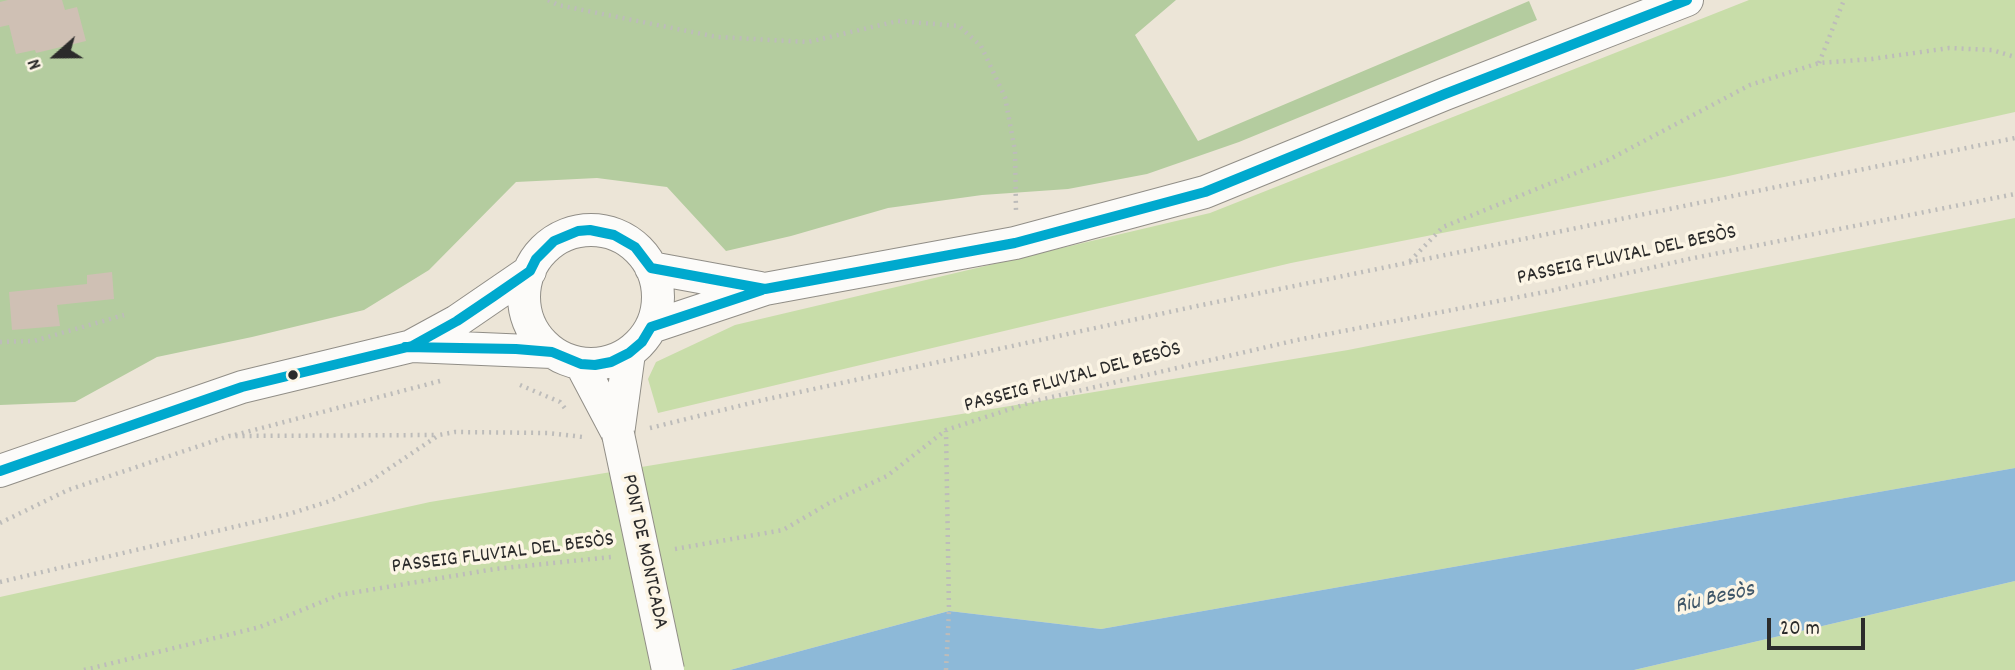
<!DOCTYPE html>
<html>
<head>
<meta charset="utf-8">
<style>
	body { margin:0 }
	#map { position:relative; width:2015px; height:670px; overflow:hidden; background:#ece5d7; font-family:Dekko,sans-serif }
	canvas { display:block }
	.north { position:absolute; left:21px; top:21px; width:70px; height:70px; -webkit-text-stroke:5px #fcf5e5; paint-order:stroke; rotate:249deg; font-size:19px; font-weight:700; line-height:28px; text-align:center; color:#2b2b2b }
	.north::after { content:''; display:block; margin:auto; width:24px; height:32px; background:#2b2b2b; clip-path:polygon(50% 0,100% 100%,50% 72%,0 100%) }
	.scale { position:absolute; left:1767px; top:618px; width:98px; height:32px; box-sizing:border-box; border:4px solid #2b2b2b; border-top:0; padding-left:9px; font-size:21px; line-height:24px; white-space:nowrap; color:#2b2b2b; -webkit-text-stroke:5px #fcf5e5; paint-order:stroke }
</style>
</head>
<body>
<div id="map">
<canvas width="2015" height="670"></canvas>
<div class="north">N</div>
<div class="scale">20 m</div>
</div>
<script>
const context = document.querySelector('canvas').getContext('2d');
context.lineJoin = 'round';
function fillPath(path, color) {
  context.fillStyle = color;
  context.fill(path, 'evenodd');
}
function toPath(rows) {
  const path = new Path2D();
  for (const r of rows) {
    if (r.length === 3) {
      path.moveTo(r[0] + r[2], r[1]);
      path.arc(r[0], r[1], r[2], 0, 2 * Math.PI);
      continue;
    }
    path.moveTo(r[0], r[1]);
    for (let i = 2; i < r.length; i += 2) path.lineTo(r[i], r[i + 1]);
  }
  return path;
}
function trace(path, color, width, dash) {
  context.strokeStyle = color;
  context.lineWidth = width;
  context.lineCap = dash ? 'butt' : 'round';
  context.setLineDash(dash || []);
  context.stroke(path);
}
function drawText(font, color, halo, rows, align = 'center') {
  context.font = font + ' Dekko,sans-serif';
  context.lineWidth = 7;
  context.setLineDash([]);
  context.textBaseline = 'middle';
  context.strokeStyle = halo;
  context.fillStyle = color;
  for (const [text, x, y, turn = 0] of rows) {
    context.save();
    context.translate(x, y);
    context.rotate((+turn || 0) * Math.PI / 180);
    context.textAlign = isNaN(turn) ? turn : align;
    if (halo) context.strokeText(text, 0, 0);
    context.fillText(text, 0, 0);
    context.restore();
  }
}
const green = toPath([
	[1749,0,2015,0,2015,112,1724,177,1291,263,658,413,648,379,656,362,735,325,1210,213],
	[2015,218,2015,468,1101,629,949,611,730,670,0,670,0,597,430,502,1348,350],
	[2015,581,2015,670,1634,670]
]);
const forest = toPath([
	[0,0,1176,0,1135,35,1198,141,1529,1,1537,20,1239,142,1147,174,1068,189,982,195,888,208,791,236,726,251,667,187,597,178,516,182,429,270,364,310,252,337,157,357,75,402,0,405]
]);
const water = toPath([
	[2015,468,2015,581,1634,670,730,670,949,611,1101,629]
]);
const building = toPath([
	[8,0,62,0,65,10,77,7,86,41,36,53,35,50,16,54,9,25,0,27,0,2],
	[112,272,114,299,57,305,60,326,12,330,9,292,87,284,87,275]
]);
const path = toPath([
	[548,0,558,5,717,37,808,42,898,21,959,26,981,46,1005,97,1015,151,1016,211],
	[1819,63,1844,0],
	[1410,261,1443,227,1608,160,1750,85,1819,63,1872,59,1949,48,1992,50,2015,57],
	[0,342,34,341,124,315],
	[520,385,560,402,567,411],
	[650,428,763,400,1197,306,2015,138],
	[235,435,440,381],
	[0,523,68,490,229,436,438,435],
	[675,549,783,530,831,502,887,476,946,430,1035,401,1297,340,1550,291,1689,259,2015,194],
	[0,582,289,514,330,501,369,482,439,435,455,432,548,433,583,437],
	[84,670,260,627,339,595,495,569,611,557],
	[946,670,949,611,946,431]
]);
const tertiary = toPath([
	[591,297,67],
	[651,268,760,288],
	[651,327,765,289,1015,243,1205,192,1445,94,1687,0],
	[413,345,457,321,530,271],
	[581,364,618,434],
	[618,434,629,353],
	[0,471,242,387,412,346,552,352]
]);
const tertiaryBridge = toPath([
	[618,434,668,670]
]);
const bus1 = toPath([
	[405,347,516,349,552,352,581,364,595,365,611,362,629,353,642,342,651,327,762,290],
	[0,471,242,387,412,346,457,321,494,296,530,271,536,259,554,241,578,231,590,230,614,235,635,247,651,268,765,289,1015,243,1205,192,1445,94,1687,0]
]);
const markers = [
	[293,375,6,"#2b2b2b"]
];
const streetNames = [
	["PASSEIG FLUVIAL DEL BESÒS",1627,257,-12],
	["PASSEIG FLUVIAL DEL BESÒS",1073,379,-15],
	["PONT DE MONTCADA",643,552,78],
	["PASSEIG FLUVIAL DEL BESÒS",503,555,-7]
];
const waterNames = [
	["Riu Besòs",1715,600,-13]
];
fillPath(green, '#c8dda9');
fillPath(forest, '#b4cc9f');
fillPath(water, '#8db9d8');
fillPath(building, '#cfc0b4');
trace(tertiary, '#918e87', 34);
trace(path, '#bdbcba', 4.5, [2, 5]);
trace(tertiary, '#fcfbf9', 32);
trace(tertiaryBridge, '#918e87', 34, []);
trace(tertiaryBridge, '#fcfbf9', 32);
trace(bus1, '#00a9ce', 10);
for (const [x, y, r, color] of markers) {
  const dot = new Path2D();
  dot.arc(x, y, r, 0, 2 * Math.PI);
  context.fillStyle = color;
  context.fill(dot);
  trace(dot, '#fcf5e5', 2.5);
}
drawText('21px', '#2b2b2b', '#fcf5e5', streetNames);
drawText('italic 23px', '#3f5668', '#fcf5e5', waterNames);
</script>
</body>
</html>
